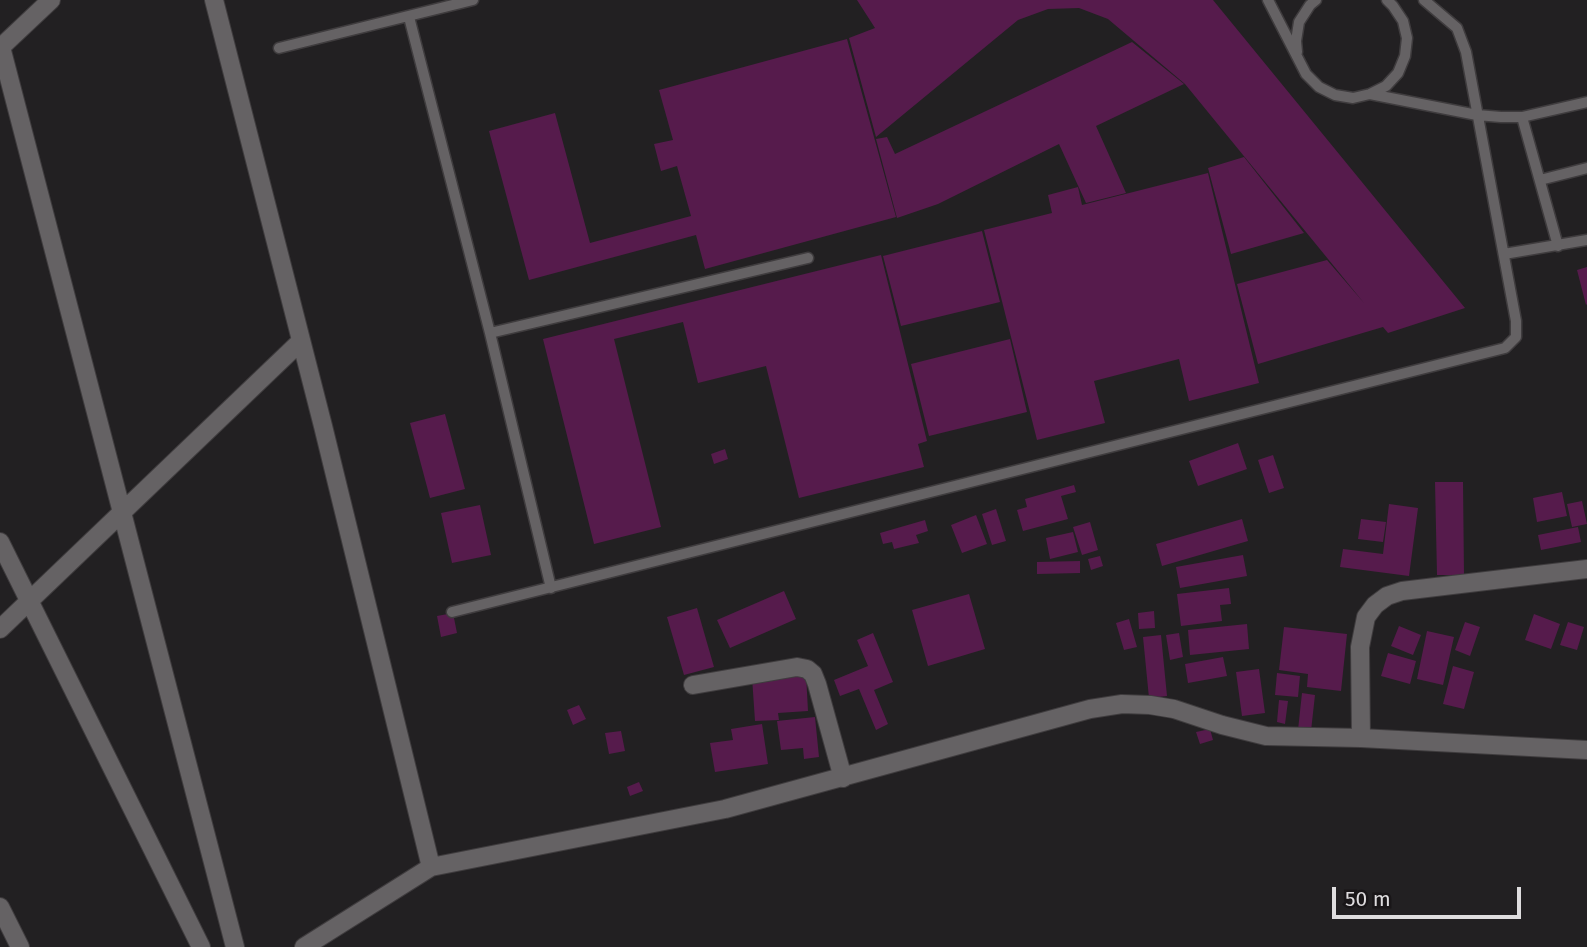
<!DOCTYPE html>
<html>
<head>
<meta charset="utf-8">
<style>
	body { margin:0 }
	#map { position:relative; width:1587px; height:947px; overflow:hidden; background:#222022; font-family:"Fira Sans",sans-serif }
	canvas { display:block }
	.scale { position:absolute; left:1332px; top:887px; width:189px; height:32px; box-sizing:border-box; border:4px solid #dfdddf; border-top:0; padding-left:9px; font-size:21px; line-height:24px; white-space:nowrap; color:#dfdddf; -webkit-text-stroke:5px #191618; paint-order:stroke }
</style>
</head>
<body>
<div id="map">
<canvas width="1587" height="947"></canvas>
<div class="scale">50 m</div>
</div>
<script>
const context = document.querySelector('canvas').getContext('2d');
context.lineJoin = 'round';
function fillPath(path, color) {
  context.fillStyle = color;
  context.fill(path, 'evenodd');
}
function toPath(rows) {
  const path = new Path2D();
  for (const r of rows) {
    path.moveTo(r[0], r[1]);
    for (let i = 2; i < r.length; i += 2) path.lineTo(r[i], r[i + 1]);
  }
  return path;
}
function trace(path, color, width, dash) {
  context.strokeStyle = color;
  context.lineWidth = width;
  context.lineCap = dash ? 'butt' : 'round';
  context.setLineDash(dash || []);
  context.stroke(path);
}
const building = toPath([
	[857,0,1213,0,1465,308,1388,333,1383,327,1258,364,1237,284,1327,260,1364,303,1185,84,1108,19,1079,8,1048,9,1018,20,876,137,849,38,875,28],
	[847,39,896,217,705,269,696,235,529,280,489,131,555,113,590,243,691,216,677,166,661,171,654,144,673,140,659,90],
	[1132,42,1184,84,1096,126,1126,193,1086,203,1059,144,938,204,897,218,876,139,887,137,895,154],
	[1244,157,1304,233,1231,254,1208,168],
	[1208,173,1259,383,1189,401,1179,359,1094,381,1105,423,1037,440,984,230,1052,213,1048,195,1078,187,1082,205],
	[982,231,1000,302,901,326,883,256],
	[881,255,927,441,918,444,924,467,799,498,766,366,698,383,683,322,614,339,661,527,594,544,543,339],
	[1587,267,1587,304,1586,305,1577,270],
	[1010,339,1027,412,929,436,911,364],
	[445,414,465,489,430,498,410,423],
	[1238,443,1247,469,1198,486,1189,461],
	[725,449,728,459,714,464,711,454],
	[1273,455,1284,488,1269,493,1258,460],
	[1435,482,1463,482,1464,575,1437,575],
	[1074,485,1076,492,1061,496,1068,519,1023,531,1017,510,1027,507,1025,499],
	[1562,492,1567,516,1537,522,1533,498],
	[1582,501,1587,524,1572,527,1567,504],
	[1389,504,1418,508,1409,576,1340,567,1343,549,1383,554],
	[480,505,491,555,452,563,441,513],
	[996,509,1006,541,992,545,982,514],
	[976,515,987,544,962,553,951,525],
	[1242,519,1248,541,1162,566,1156,544],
	[1361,519,1386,522,1383,542,1358,539],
	[925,520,928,531,916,535,919,543,894,549,892,542,883,544,880,533],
	[1090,522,1098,550,1082,555,1073,527],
	[1578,527,1581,542,1541,550,1538,535],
	[1073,532,1078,552,1050,559,1046,538],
	[1243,555,1247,576,1180,588,1176,567],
	[1100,556,1103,566,1091,570,1088,559],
	[1080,561,1080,573,1037,574,1037,562],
	[1229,588,1231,604,1220,605,1222,621,1181,626,1177,594],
	[784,591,796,619,730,648,717,620],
	[969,594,985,649,928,666,912,610],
	[697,608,714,667,684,675,667,617],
	[1154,611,1155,628,1139,629,1138,613],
	[453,613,457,633,441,637,437,616],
	[1534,614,1560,624,1551,649,1525,640],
	[1129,619,1137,647,1124,650,1116,623],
	[1465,622,1480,627,1470,656,1455,650],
	[1568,622,1584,627,1577,650,1560,645],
	[1247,624,1249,649,1190,655,1188,630],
	[1399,626,1421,635,1413,655,1391,646],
	[1284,627,1347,634,1341,691,1307,687,1308,674,1279,670],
	[1427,631,1454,637,1443,685,1417,679],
	[873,633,893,682,874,690,888,724,876,730,859,689,840,696,834,680,868,666,857,640],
	[1179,633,1183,657,1170,660,1166,635],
	[1161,635,1167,696,1149,698,1143,637],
	[1388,653,1416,661,1410,684,1381,676],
	[1223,657,1227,676,1188,683,1185,664],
	[1453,666,1474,672,1464,709,1443,704],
	[1259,669,1265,713,1242,716,1236,672],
	[1277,673,1300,676,1298,697,1275,695],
	[806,674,808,711,778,713,779,720,755,721,752,677],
	[1302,693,1315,695,1311,731,1298,730],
	[1279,700,1288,701,1285,724,1277,722],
	[579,705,586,719,573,725,567,710],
	[815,717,819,757,804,759,803,748,781,750,777,721],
	[762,724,768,764,715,772,710,743,733,740,731,729],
	[1210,729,1213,740,1200,744,1196,732],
	[621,731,625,751,609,754,605,733],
	[639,782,643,791,630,796,627,787]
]);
const service = toPath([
	[1268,0,1306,74,1319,87,1335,95,1353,98,1370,94,1386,86,1398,73,1405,56,1407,38,1403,21,1393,6,1387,0],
	[409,17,490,333,551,588],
	[279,48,473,0],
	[1297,52,1296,41,1299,22,1310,5,1316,0],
	[1370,94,1477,115,1501,117,1522,117,1587,102],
	[1522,117,1558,246],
	[1540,180,1587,168],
	[1504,254,1587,240],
	[490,333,808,258],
	[452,612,1505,348,1516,337,1516,321,1466,52,1457,28,1424,0]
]);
const minor = toPath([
	[214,0,323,426,431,867],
	[1,47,235,947],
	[0,48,51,0],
	[0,542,201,947],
	[0,629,301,341],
	[693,685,797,667,807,669,813,674,817,684,843,778],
	[1361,738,1360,647,1366,617,1375,605,1387,596,1402,591,1587,569],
	[0,907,20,947],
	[304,947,431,867,725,809,1090,709,1122,704,1150,705,1174,709,1222,725,1266,736,1361,738,1587,750]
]);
fillPath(building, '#561b4c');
trace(service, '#3f3c3e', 13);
trace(minor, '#3f3c3e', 20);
trace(service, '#656264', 10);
trace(minor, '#656264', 18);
</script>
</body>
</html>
